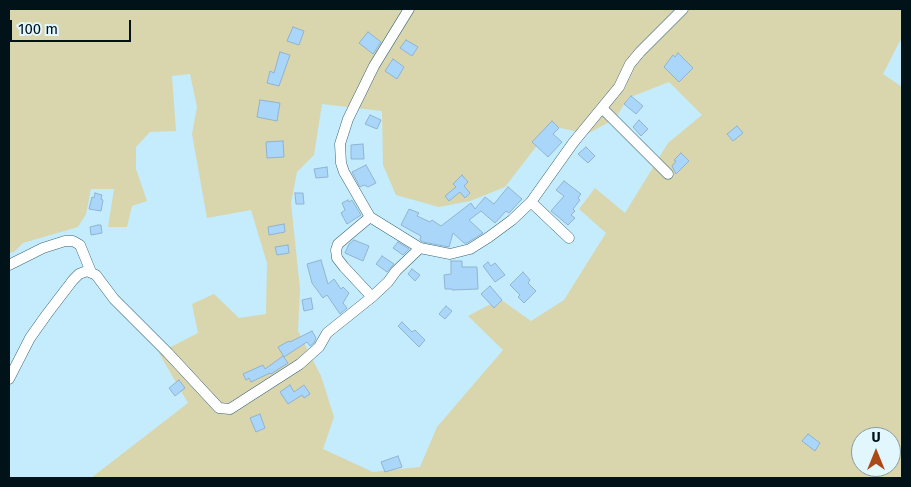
<!DOCTYPE html>
<html>
<head>
<meta charset="utf-8">
<style>
	body { margin:0 }
	#map { position:relative; width:911px; height:487px; overflow:hidden; background:#c4ecfc; font-family:"Fira Sans",sans-serif }
	canvas { display:block }
	.frame { position:absolute; inset:0; border:10px solid #011219; pointer-events:none }
	.north { position:absolute; left:851px; top:427px; width:50px; height:50px; box-sizing:border-box; background:#e2f6fe; border:1px solid #889ba2; border-radius:50%; rotate:0deg; font-size:14px; font-weight:700; line-height:20px; text-align:center; color:#011219 }
	.north::after { content:''; display:block; margin:auto; width:18px; height:22px; background:#ac4815; clip-path:polygon(50% 0,100% 100%,50% 72%,0 100%) }
	.scale { position:absolute; left:10px; top:20px; width:121px; height:22px; box-sizing:border-box; border:2px solid #011219; border-top:0; padding-left:6px; font-size:15px; line-height:18px; white-space:nowrap; color:#011219; -webkit-text-stroke:4px #e2f6fe; paint-order:stroke }
</style>
</head>
<body>
<div id="map">
<canvas width="911" height="487"></canvas>
<div class="frame"></div>
<div class="north">U</div>
<div class="scale">100 m</div>
</div>
<script>
const context = document.querySelector('canvas').getContext('2d');
context.lineJoin = 'round';
function fillPath(path, color) {
  context.fillStyle = color;
  context.fill(path, 'evenodd');
}
function toPath(rows) {
  const path = new Path2D();
  for (const r of rows) {
    path.moveTo(r[0], r[1]);
    for (let i = 2; i < r.length; i += 2) path.lineTo(r[i], r[i + 1]);
  }
  return path;
}
function trace(path, color, width, dash) {
  context.strokeStyle = color;
  context.lineWidth = width;
  context.lineCap = dash ? 'butt' : 'round';
  context.setLineDash(dash || []);
  context.stroke(path);
}
const green = toPath([
	[9,9,902,9,902,37,883,74,902,87,902,478,91,478,188,403,159,353,198,333,192,304,214,294,239,318,266,314,267,263,251,210,207,218,192,134,197,107,190,74,172,76,176,131,150,132,136,147,136,169,147,201,132,206,127,227,108,227,114,189,91,189,86,214,78,227,23,243,14,252,9,253],
	[669,82,702,115,668,143,625,213,595,188,579,209,606,233,564,300,531,321,500,299,468,316,503,350,437,427,420,467,373,472,323,449,334,417,321,376,298,331,300,289,291,203,297,172,314,155,322,104,382,111,383,165,396,195,439,207,470,201,505,187,552,126,587,134,615,119,628,98],
	[861,437,891,437,891,467,861,467]
]);
const building = toPath([
	[293,27,304,31,299,45,287,41,293,27],
	[368,32,381,42,373,54,359,43,368,32],
	[406,40,418,47,412,56,400,48,406,40],
	[280,52,290,55,279,86,267,83,270,71,274,73,280,52],
	[678,53,693,68,679,82,664,67,673,55,675,57,678,53],
	[393,59,404,67,397,79,385,71,393,59],
	[631,96,643,106,636,114,624,104,631,96],
	[260,100,280,103,277,121,257,117,260,100],
	[370,115,381,120,377,129,365,124,370,115],
	[639,120,648,129,641,136,633,127,639,120],
	[552,121,559,128,553,134,562,142,548,157,532,142,552,121],
	[737,126,743,133,733,141,727,134,737,126],
	[283,141,284,157,267,158,266,142,283,141],
	[363,144,364,159,351,159,351,145,363,144],
	[586,147,595,156,588,163,578,154,586,147],
	[681,153,689,161,676,174,672,166,676,161,674,160,681,153],
	[366,165,376,183,368,187,364,185,360,187,352,172,366,165],
	[327,167,328,177,316,178,314,169,327,167],
	[462,175,468,182,464,186,470,193,465,198,460,192,449,201,445,196,456,187,453,184,462,175],
	[564,181,581,194,578,198,580,200,573,209,575,211,571,215,575,218,568,225,551,211,564,196,556,190,564,181],
	[508,187,522,199,509,213,506,211,495,223,481,211,469,220,483,233,467,243,464,243,453,233,449,247,423,242,420,240,421,236,401,225,409,209,419,213,417,216,430,222,432,220,441,226,471,203,475,209,485,197,494,204,508,187],
	[95,193,102,195,101,199,103,200,101,211,89,209,92,197,94,198,95,193],
	[295,193,303,193,304,204,296,204,295,193],
	[348,200,349,202,352,200,361,215,347,224,341,213,345,210,342,203,348,200],
	[284,224,285,232,269,235,268,227,284,224],
	[98,225,101,225,102,233,91,235,90,227,98,225],
	[354,240,369,246,363,261,345,253,349,244,354,240],
	[398,242,409,249,403,255,393,248,398,242],
	[288,245,289,253,277,255,275,247,288,245],
	[382,256,394,264,387,272,376,264,382,256],
	[321,260,328,284,334,279,341,289,343,287,349,293,343,303,347,308,340,314,327,295,323,298,312,283,307,264,321,260],
	[451,261,462,261,462,267,477,267,478,289,452,290,452,289,445,289,444,275,451,274,451,261],
	[488,262,491,266,495,263,505,275,495,282,483,266,488,262],
	[412,269,420,275,415,281,408,274,412,269],
	[523,272,530,280,528,283,536,291,524,303,518,297,520,295,510,285,523,272],
	[490,286,502,300,494,308,481,294,490,286],
	[311,298,313,309,304,311,302,300,311,298],
	[446,306,452,311,445,319,439,314,446,306],
	[402,322,412,332,415,330,425,340,419,347,398,326,402,322],
	[312,331,316,338,314,343,310,346,307,342,284,357,278,347,289,341,290,342,312,331],
	[283,356,288,363,271,374,270,373,251,382,249,378,246,380,243,374,263,365,265,369,283,356],
	[179,380,185,388,175,396,169,388,179,380],
	[290,385,294,392,304,385,310,394,304,398,302,395,288,404,280,392,290,385],
	[260,414,265,428,256,432,250,418,260,414],
	[808,434,820,443,815,451,802,441,808,434],
	[398,456,402,467,385,472,381,462,398,456]
]);
const street = toPath([
	[409,9,374,66,348,119,340,144,341,163,344,172,370,217,420,248,450,254,470,249,489,237,512,220,531,202,573,143,619,87,630,64,640,52,683,9],
	[602,108,668,174],
	[531,202,569,238],
	[370,217,338,244,336,250,337,258,344,267,372,297],
	[9,265,43,248,65,241,73,241,80,245,91,272],
	[9,379,30,338,47,314,73,280,79,274,87,271,96,275,114,299,168,353,219,408,230,409,300,364,319,347,327,333,372,297,388,282,396,271,420,248]
]);
fillPath(green, '#d9d5ac');
fillPath(building, '#aad6f9');
trace(building, '#90b4d1', 1);
trace(street, '#386778', 11);
trace(street, '#fff', 10);
</script>
</body>
</html>
